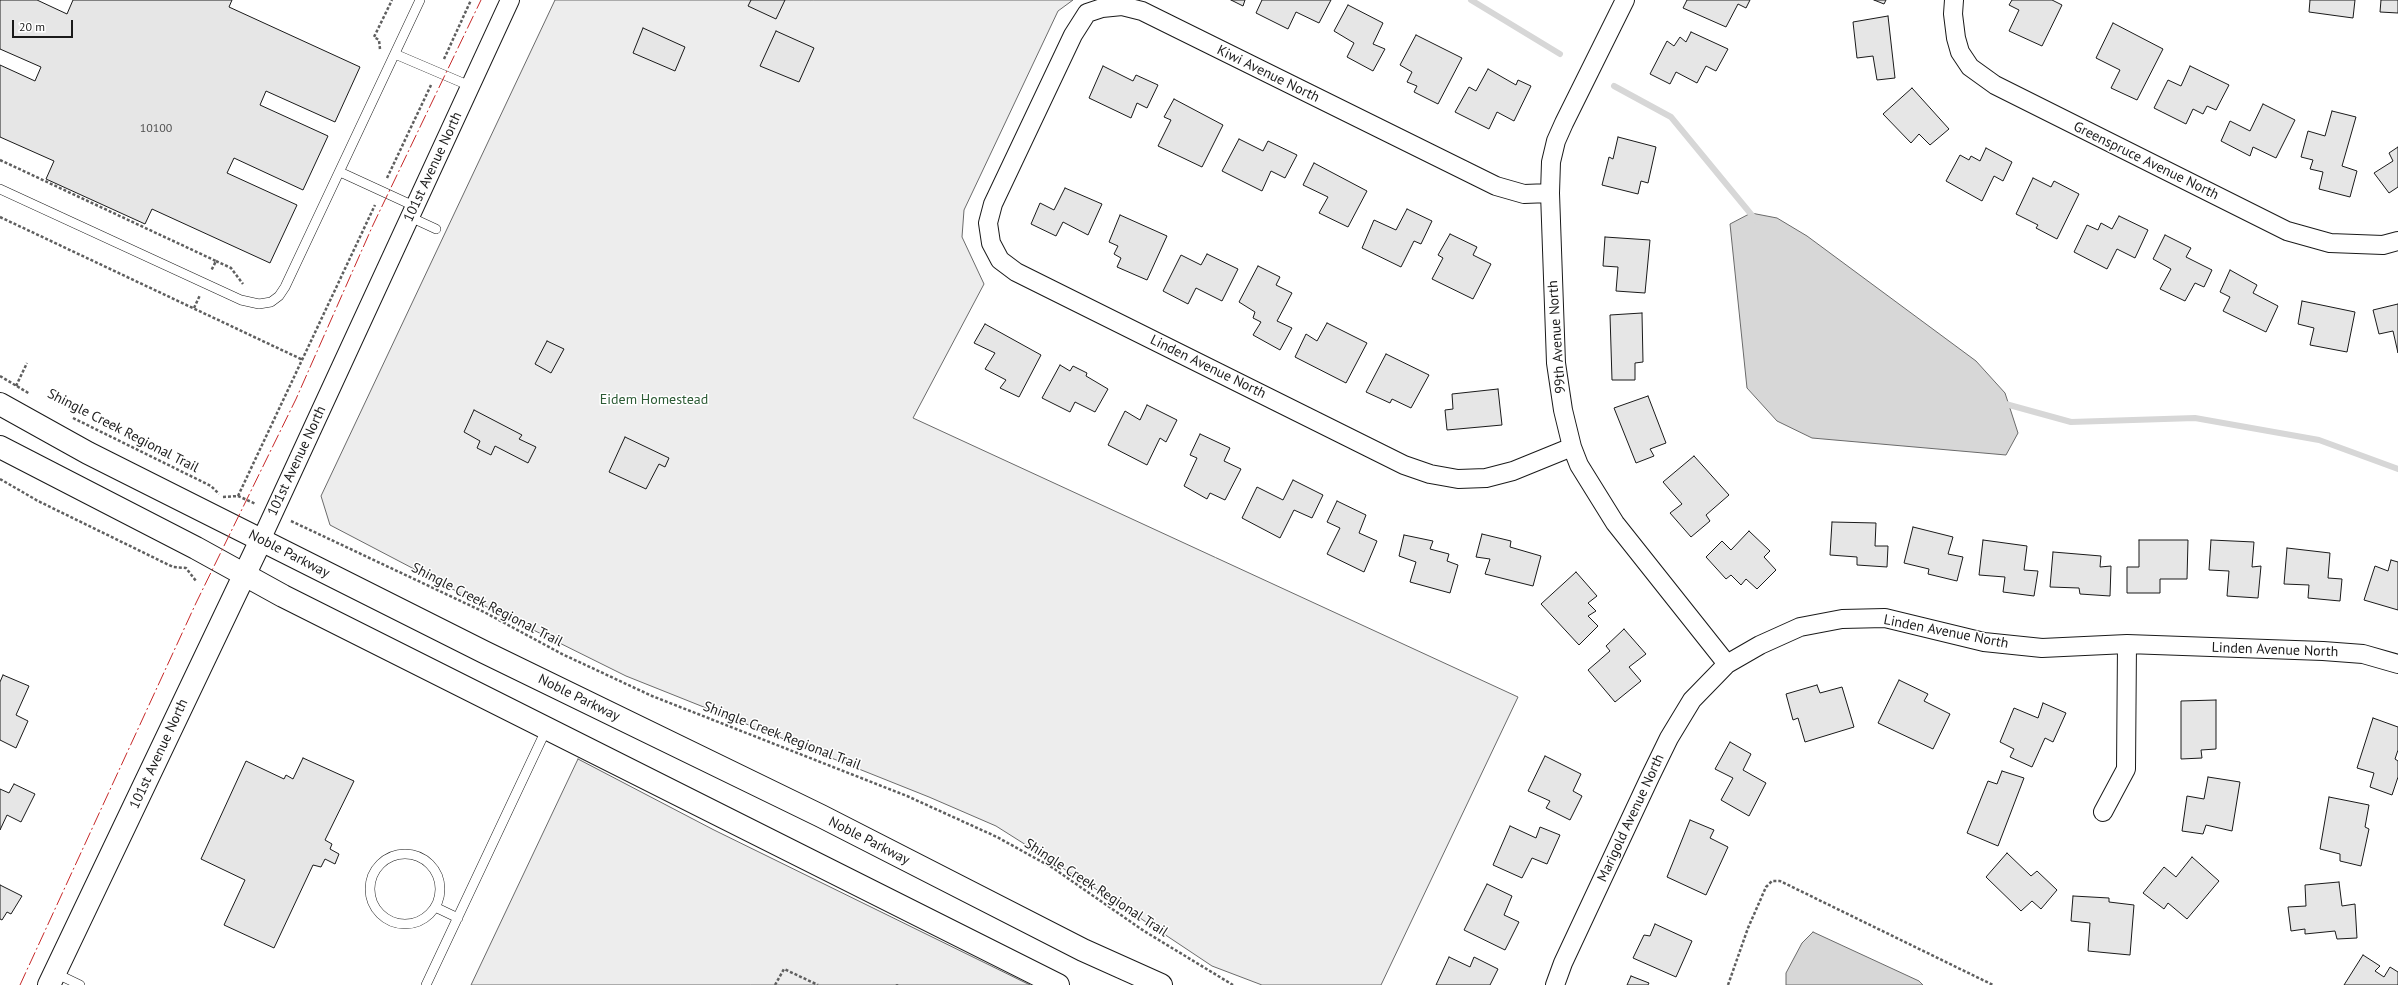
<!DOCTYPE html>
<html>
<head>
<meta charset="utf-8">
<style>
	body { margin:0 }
	#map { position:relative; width:2398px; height:985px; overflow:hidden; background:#fff; font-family:"PT Sans",sans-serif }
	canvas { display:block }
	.scale { position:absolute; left:12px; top:20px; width:61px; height:18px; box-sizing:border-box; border:2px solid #1a1a1a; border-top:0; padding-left:5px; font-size:12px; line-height:14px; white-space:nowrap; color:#1a1a1a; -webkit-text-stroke:3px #fff; paint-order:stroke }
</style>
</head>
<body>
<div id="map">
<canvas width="2398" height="985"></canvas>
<div class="scale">20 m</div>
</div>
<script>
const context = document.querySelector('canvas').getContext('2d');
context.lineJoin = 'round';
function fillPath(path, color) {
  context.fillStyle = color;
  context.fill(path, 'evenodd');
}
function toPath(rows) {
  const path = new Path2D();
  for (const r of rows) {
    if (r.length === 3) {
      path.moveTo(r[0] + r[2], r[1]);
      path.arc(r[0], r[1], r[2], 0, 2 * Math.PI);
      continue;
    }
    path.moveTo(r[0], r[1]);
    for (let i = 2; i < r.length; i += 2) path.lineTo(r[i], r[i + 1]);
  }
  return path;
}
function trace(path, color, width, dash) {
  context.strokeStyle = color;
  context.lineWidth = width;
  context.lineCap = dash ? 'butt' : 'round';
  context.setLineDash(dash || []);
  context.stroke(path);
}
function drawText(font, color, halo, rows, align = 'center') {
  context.font = font + ' "PT Sans",sans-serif';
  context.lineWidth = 3;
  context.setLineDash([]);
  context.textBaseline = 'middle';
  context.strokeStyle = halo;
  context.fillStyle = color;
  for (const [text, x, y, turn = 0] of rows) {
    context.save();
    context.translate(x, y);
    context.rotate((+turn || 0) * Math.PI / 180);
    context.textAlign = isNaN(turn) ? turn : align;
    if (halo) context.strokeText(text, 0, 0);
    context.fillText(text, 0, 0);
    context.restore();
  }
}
const built = toPath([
	[555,0,1073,0,1058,11,964,210,962,237,984,284,913,418,1518,697,1381,985,1262,985,1212,966,1110,898,996,826,929,797,626,676,481,604,330,525,321,496,555,0],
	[578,759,714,830,1030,985,471,985,578,759]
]);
const water = toPath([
	[1751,213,1777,218,1807,236,1976,361,2005,393,2018,433,2006,455,1812,438,1777,421,1747,388,1730,224,1751,213],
	[1813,932,1919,981,1923,985,1786,985,1786,973,1802,943,1813,932]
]);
const stream = toPath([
	[1471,0,1560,54],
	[1614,86,1671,117,1755,219],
	[2002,403,2071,422,2195,418,2319,440,2398,469]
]);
const building = toPath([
	[0,0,37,0,67,14,73,0,232,0,229,7,360,67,335,122,266,91,260,105,328,136,303,190,234,158,227,173,297,205,270,263,152,209,145,224,46,179,54,161,0,137,0,65,35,81,41,67,0,49,0,0],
	[751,0,785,0,776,19,748,6,751,0],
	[1231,0,1245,0,1243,6,1231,0],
	[1262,0,1331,0,1319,23,1296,12,1288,29,1256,13,1262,0],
	[1687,0,1750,0,1746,8,1738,4,1726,27,1683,8,1687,0],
	[1874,0,1886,0,1884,4,1874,0],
	[2012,0,2052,0,2062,5,2042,46,2009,31,2019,10,2009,5,2012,0],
	[2310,0,2355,0,2353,18,2309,12,2310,0],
	[2381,0,2398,0,2398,13,2380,12,2381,0],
	[1348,5,1383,23,1373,44,1385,49,1373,71,1347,57,1354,43,1334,31,1348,5],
	[1888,16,1895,78,1877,80,1873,56,1857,58,1853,22,1888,16],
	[2113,23,2163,49,2137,100,2111,88,2120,70,2096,58,2113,23],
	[643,28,685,47,675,71,633,53,643,28],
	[776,31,814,48,799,82,760,66,776,31],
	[1691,32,1728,49,1716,71,1706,66,1697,83,1676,72,1670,84,1650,74,1667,41,1674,46,1680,37,1686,42,1691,32],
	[1416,35,1462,58,1438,104,1414,92,1417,86,1407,82,1412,72,1400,65,1416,35],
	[1103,66,1133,81,1136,75,1158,85,1147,108,1137,103,1131,118,1089,98,1103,66],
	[2190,66,2229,85,2216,110,2207,106,2203,114,2193,109,2186,124,2154,108,2168,80,2181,86,2190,66],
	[1488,69,1516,85,1518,80,1531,86,1514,121,1497,112,1489,129,1455,112,1469,87,1476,91,1488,69],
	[1912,88,1949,129,1930,145,1919,134,1911,143,1883,114,1912,88],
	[1174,99,1223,125,1202,167,1158,146,1171,120,1164,117,1174,99],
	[2263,104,2295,120,2276,158,2253,147,2250,156,2221,141,2230,121,2250,131,2263,104],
	[2332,111,2356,117,2342,166,2357,171,2350,197,2319,189,2323,172,2310,169,2313,160,2301,157,2308,131,2325,136,2332,111],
	[1618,137,1656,147,1648,183,1641,181,1638,194,1602,185,1609,157,1613,159,1618,137],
	[1239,139,1263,151,1268,141,1297,155,1285,178,1271,171,1262,191,1222,171,1239,139],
	[2398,147,2398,187,2389,193,2374,173,2393,161,2389,153,2398,147],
	[1986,148,2012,162,2003,181,1994,176,1982,201,1946,181,1960,155,1969,160,1971,156,1980,161,1986,148],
	[1314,163,1367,191,1348,227,1319,213,1328,197,1303,185,1314,163],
	[2033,178,2051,187,2054,181,2079,194,2057,239,2036,228,2038,225,2016,214,2033,178],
	[1065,188,1102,204,1088,235,1063,222,1056,236,1031,224,1040,203,1054,210,1065,188],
	[1407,209,1432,221,1421,244,1414,241,1401,267,1362,248,1374,220,1396,230,1407,209],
	[1120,215,1167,236,1147,280,1117,267,1121,258,1114,254,1118,246,1109,242,1120,215],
	[2119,216,2148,230,2135,258,2117,249,2107,269,2074,252,2087,225,2098,230,2101,223,2112,229,2119,216],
	[1450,234,1477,247,1473,255,1491,264,1473,299,1432,279,1443,258,1438,255,1450,234],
	[2165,235,2191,248,2186,257,2212,270,2204,287,2195,283,2185,301,2160,289,2171,269,2153,259,2165,235],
	[1605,237,1650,240,1645,293,1616,291,1618,267,1603,266,1605,237],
	[1207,254,1238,269,1222,301,1196,288,1188,304,1163,291,1181,255,1201,265,1207,254],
	[1258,266,1280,277,1276,285,1292,293,1277,321,1292,328,1280,350,1253,335,1261,322,1253,318,1255,312,1239,302,1258,266],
	[2230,270,2257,285,2253,293,2278,306,2266,332,2223,311,2230,297,2220,292,2230,270],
	[2302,301,2355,312,2347,352,2310,345,2314,328,2298,324,2302,301],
	[2398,304,2398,353,2393,331,2379,334,2373,310,2398,304],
	[1642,313,1643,362,1635,363,1635,380,1612,380,1610,315,1642,313],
	[1327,323,1367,343,1346,383,1295,357,1306,334,1317,341,1327,323],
	[985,324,1041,355,1019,397,1000,388,1006,380,985,369,995,353,974,343,985,324],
	[547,341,564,349,551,373,535,364,547,341],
	[1386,354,1429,375,1411,408,1392,399,1390,403,1366,392,1386,354],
	[1060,365,1070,371,1073,366,1087,373,1086,376,1108,389,1095,412,1075,402,1070,412,1042,398,1060,365],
	[1498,389,1502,425,1447,430,1445,410,1453,409,1452,394,1498,389],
	[1648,396,1666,443,1650,449,1654,456,1636,463,1614,408,1648,396],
	[1147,405,1177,420,1166,442,1160,438,1147,465,1108,445,1125,411,1140,420,1147,405],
	[474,410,522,435,519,439,536,447,528,463,495,446,491,455,477,448,480,441,464,432,474,410],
	[1200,434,1230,448,1224,461,1241,469,1225,500,1210,493,1207,499,1184,486,1197,458,1190,455,1200,434],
	[625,437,669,458,665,467,659,464,646,489,609,472,625,437],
	[1694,456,1729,495,1706,515,1710,521,1691,537,1670,513,1682,504,1663,482,1694,456],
	[1293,480,1323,495,1312,518,1294,510,1280,538,1242,518,1257,487,1283,500,1293,480],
	[1337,501,1366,515,1359,533,1377,541,1364,572,1327,554,1340,528,1327,522,1337,501],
	[1832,522,1876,523,1875,546,1888,546,1887,567,1857,565,1857,557,1830,555,1832,522],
	[1913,527,1953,537,1948,554,1963,557,1957,581,1928,574,1929,569,1904,563,1913,527],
	[1749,531,1770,551,1764,557,1776,570,1757,589,1746,579,1741,585,1731,575,1726,579,1706,557,1722,541,1731,550,1749,531],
	[1482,534,1511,541,1510,547,1541,556,1533,586,1485,574,1490,559,1476,557,1482,534],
	[1404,535,1433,541,1430,549,1449,554,1447,561,1458,565,1450,593,1410,582,1416,562,1399,556,1404,535],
	[1983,540,2027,546,2024,570,2038,571,2034,596,2003,592,2005,577,1979,575,1983,540],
	[2139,540,2188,540,2187,579,2160,579,2160,593,2127,593,2127,567,2139,567,2139,540],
	[2211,540,2254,542,2252,567,2261,566,2258,598,2227,596,2229,571,2209,570,2211,540],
	[2287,548,2330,553,2328,578,2342,579,2340,601,2308,598,2309,585,2284,584,2287,548],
	[2053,552,2101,556,2100,567,2111,566,2110,596,2080,594,2079,588,2050,587,2053,552],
	[2391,560,2398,562,2398,610,2364,600,2375,566,2388,571,2391,560],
	[1576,572,1597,596,1588,603,1596,611,1588,616,1598,626,1579,645,1541,604,1576,572],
	[1624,629,1646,654,1629,667,1641,681,1615,702,1588,670,1610,651,1606,646,1624,629],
	[3,675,29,686,16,715,28,721,16,748,0,740,0,682,3,675],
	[1899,680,1928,694,1924,701,1950,714,1933,749,1878,723,1899,680],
	[1817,685,1820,693,1842,687,1854,727,1805,742,1798,718,1793,720,1786,694,1817,685],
	[2216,700,2216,749,2201,750,2202,758,2181,759,2181,701,2216,700],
	[2043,703,2066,713,2053,742,2045,738,2032,767,2010,757,2014,749,2000,742,2014,708,2038,718,2043,703],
	[2373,718,2398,727,2398,750,2395,759,2398,761,2398,777,2392,795,2370,787,2374,773,2357,768,2373,718],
	[1730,742,1751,754,1743,770,1766,783,1749,816,1721,800,1733,778,1715,769,1730,742],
	[1545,756,1581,774,1573,791,1582,796,1570,820,1546,808,1550,801,1528,791,1545,756],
	[303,758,354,781,325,840,332,844,330,849,339,854,335,864,325,859,321,867,313,865,274,948,224,925,245,880,201,859,246,761,284,779,286,775,293,779,303,758],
	[2002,771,2024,778,1998,846,1967,833,1988,781,1997,784,2002,771],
	[2208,777,2240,782,2232,831,2206,825,2203,834,2182,831,2187,796,2204,799,2208,777],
	[14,784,35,794,21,822,7,815,0,830,0,789,9,793,14,784],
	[2329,797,2369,805,2365,827,2369,829,2361,866,2340,861,2340,854,2320,849,2329,797],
	[1690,820,1714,830,1710,838,1728,847,1706,895,1667,877,1690,820],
	[1510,826,1536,838,1540,827,1560,835,1547,864,1532,858,1522,878,1493,865,1510,826],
	[2007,853,2031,876,2037,871,2057,890,2041,909,2032,901,2021,911,1986,877,2007,853],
	[2192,857,2219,881,2187,919,2168,903,2164,909,2143,893,2164,867,2176,877,2192,857],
	[2339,882,2342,906,2355,904,2357,938,2337,939,2335,931,2305,934,2305,929,2291,931,2288,907,2306,906,2305,885,2339,882],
	[1487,884,1512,896,1504,915,1519,922,1505,950,1464,930,1487,884],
	[0,885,22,896,11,914,7,912,2,920,0,919,0,885],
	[2073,896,2109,898,2109,902,2134,905,2130,955,2088,951,2090,923,2071,921,2073,896],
	[1655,924,1692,941,1676,977,1633,958,1644,935,1650,936,1655,924],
	[2363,955,2380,966,2375,971,2384,977,2390,967,2398,972,2398,985,2344,985,2363,955],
	[1449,957,1470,967,1474,957,1498,969,1490,985,1436,985,1449,957],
	[1631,976,1649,983,1648,985,1627,985,1631,976]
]);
const path = toPath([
	[380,49,379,40,374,37,392,0],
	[444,59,471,0],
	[0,160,216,261,211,271],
	[387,178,431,85],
	[0,217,303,360],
	[216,261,231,268,243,284],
	[194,308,200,295],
	[0,376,30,394],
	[16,386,27,363],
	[73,418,211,486,219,494],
	[0,479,38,501,173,567,186,568,196,581],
	[238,496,375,205],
	[223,497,238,496,256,504],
	[291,521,484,612,562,654,652,696,907,796,997,837,1053,868,1144,931,1233,985],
	[775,985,784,969,818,985],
	[897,985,897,984],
	[1728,985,1748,928,1766,887,1772,881,1780,881,1993,985]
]);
const service = toPath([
	[395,54,470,86],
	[340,172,414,206],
	[0,189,241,300,259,304,271,302,279,296,285,287,420,0],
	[410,217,436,229],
	[405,889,35],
	[435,907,458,918],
	[55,973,80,985],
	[426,985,546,730]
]);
const minor = toPath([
	[1625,0,1564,123,1556,141,1551,162,1550,193,1556,363,1563,410,1572,447,1579,465,1615,523,1727,664],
	[1954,0,1953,14,1956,38,1960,52,1970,67,1995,85,2287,231,2330,243,2383,245,2398,241],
	[1550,193,1524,194,1496,186,1142,11,1122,6,1102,8,1087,13,1073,35,993,204,988,223,991,243,1000,260,1016,272,1404,465,1430,474,1458,479,1486,478,1513,471,1572,447],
	[261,540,510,0],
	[2103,812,2126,769,2127,644],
	[1555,985,1563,963,1650,777,1669,738,1692,700,1727,664,1760,645,1800,627,1842,619,1885,618,1984,642,2042,648,2127,644,2323,651,2363,654,2398,664]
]);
const tertiary = toPath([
	[49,985,261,540]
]);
const secondary = toPath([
	[0,404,88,453,484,652,821,816,1083,950,1161,985],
	[0,447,196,548,283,596,1058,985]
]);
const power = toPath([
	[20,985,196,603,296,399,373,225,481,0]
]);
const numberNames = [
	["10100",156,129]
];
const streetNames = [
	["Kiwi Avenue North",1268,74,26],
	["Greenspruce Avenue North",2146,161,26],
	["101st Avenue North",433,167,-65],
	["99th Avenue North",1557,337,-94],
	["Linden Avenue North",1208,367,26],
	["Shingle Creek Regional Trail",123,431,27],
	["101st Avenue North",297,461,-65],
	["Noble Parkway",289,554,27],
	["Shingle Creek Regional Trail",487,605,27],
	["Linden Avenue North",1946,632,11],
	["Linden Avenue North",2275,650,2],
	["Noble Parkway",579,698,26],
	["Shingle Creek Regional Trail",782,736,21],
	["101st Avenue North",159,754,-65],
	["Marigold Avenue North",1631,818,-65],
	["Noble Parkway",869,841,27],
	["Shingle Creek Regional Trail",1096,888,33]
];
const parkNames = [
	["Eidem Homestead",654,400]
];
fillPath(built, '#ededed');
trace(built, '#6a6a6a', 1);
fillPath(water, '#d7d7d7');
trace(water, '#6a6a6a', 1);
trace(stream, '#d7d7d7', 6);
fillPath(building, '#e6e6e6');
trace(building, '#1a1a1a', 1);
trace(service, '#1a1a1a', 10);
trace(minor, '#1a1a1a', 20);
trace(tertiary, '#1a1a1a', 24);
trace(secondary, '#1a1a1a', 24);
trace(path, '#5f5f5f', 2.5, [3, 2]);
trace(service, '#fff', 9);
trace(minor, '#fff', 18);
trace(tertiary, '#fff', 22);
trace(secondary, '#fff', 22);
trace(power, '#c62828', 1, [14, 3, 2, 3]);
drawText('12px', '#4d4d4d', null, numberNames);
drawText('14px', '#1a1a1a', '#fff', streetNames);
drawText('14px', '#2b5a34', '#fff', parkNames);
</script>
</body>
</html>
